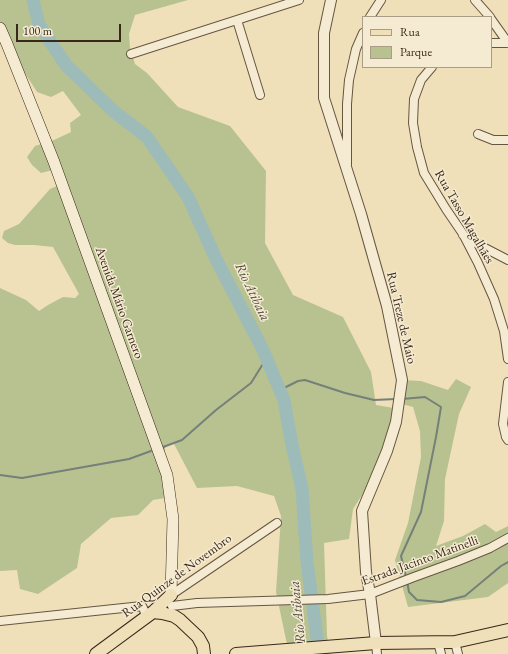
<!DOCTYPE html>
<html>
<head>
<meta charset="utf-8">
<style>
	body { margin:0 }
	#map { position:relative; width:508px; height:654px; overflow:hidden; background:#efe0b9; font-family:"EB Garamond",serif }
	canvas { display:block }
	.legend { position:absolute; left:362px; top:16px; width:130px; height:52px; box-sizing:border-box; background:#f5ebd2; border:1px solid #aa9d88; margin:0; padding:5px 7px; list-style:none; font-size:12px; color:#392719 }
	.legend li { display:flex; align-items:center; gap:8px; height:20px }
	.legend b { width:20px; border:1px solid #aa9d88 }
	.scale { position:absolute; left:16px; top:24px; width:105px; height:18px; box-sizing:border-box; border:2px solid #392719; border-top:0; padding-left:5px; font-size:12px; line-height:14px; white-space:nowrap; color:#392719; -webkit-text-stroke:3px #f5ebd2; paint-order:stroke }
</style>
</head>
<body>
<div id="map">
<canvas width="508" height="654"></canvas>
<ul class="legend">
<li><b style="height:5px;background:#efe0b9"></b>Rua</li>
<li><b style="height:11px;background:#b8c290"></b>Parque</li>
</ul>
<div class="scale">100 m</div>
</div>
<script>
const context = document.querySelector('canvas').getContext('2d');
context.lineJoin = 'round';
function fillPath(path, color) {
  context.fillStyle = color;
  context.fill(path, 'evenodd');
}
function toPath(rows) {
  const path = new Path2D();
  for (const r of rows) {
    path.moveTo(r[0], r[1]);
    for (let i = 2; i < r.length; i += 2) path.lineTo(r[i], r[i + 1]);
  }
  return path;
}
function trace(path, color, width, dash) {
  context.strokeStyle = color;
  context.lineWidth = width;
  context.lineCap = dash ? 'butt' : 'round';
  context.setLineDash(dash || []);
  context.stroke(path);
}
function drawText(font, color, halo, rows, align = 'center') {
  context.font = font + ' "EB Garamond",serif';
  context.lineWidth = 3;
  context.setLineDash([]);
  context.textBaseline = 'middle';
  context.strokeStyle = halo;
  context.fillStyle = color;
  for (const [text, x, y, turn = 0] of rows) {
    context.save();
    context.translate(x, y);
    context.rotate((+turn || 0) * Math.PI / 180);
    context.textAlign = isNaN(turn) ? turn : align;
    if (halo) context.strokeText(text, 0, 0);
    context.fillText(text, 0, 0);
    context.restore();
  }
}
const green = toPath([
	[0,0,188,0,135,15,129,34,130,48,135,64,147,73,178,107,230,126,266,171,265,243,293,295,343,317,371,372,376,405,394,408,385,448,368,486,353,509,349,539,324,543,327,636,331,654,289,654,276,592,281,516,274,496,237,486,197,488,173,442,165,448,165,498,153,500,138,515,111,518,81,544,77,568,38,594,20,589,17,570,0,571,0,288,26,300,39,311,48,305,63,297,75,298,79,294,53,247,34,245,15,245,8,243,2,238,4,231,19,224,50,189,59,185,53,170,41,173,32,165,27,157,35,146,54,140,71,132,70,123,81,115,63,91,51,97,37,92,0,34],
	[456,379,471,387,459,414,445,479,444,521,436,546,463,536,485,524,496,532,508,526,508,583,488,597,408,607,395,560,408,523,421,457,420,431,413,407,402,404,402,380,421,381,448,390]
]);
const stream = toPath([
	[280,390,298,381,305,380,345,393,374,400,396,399],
	[402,399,425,397,441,407,436,437,421,512,401,556,406,577],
	[163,447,182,440,216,410,251,383,266,359],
	[0,475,22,478,129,459,151,451],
	[407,581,409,592,417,600,441,602,465,596,501,566,508,562]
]);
const river = toPath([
	[33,0,39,25,66,65,112,110,147,137,188,197,216,259,262,348,284,400,292,445,302,489,307,562,319,654]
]);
const minor = toPath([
	[475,0,490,17],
	[370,17,381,0],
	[491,19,508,43],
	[237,20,260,95],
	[491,43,508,43],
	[131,54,299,0],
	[432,67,421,80,414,99,413,123,417,147,424,173,446,209,463,234,478,263,494,299,504,331,508,359],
	[478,134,493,140,508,140],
	[347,164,347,104,349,80,356,49,363,33],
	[463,235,481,246,508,260],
	[508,382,503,424,506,437,508,440],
	[171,595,277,523],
	[172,606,197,603,328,599,370,594,414,577,458,561,490,548,508,538],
	[0,621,142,606,144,610,146,617],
	[438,642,441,654],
	[455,642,458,654],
	[376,643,377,654]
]);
const tertiary = toPath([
	[331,0,324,33,324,98,361,214,387,306,402,380,396,422,387,451,362,511,366,572,370,594,376,643]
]);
const secondary = toPath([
	[0,28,7,44,54,162,167,475,173,519,171,595]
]);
const primary = toPath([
	[153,612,162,613,174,616,180,620,198,637,203,646,204,654],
	[96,654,153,612,171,595],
	[236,654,376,643,455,642,508,630]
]);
const streetNames = [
	["Rua Tasso Magalhães",464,217,60],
	["Avenida Mário Garnero",119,303,70],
	["Rua Treze de Maio",401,318,77],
	["Estrada Jacinto Matinelli",420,561,-20],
	["Rua Quinze de Novembro",177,576,-36]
];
const waterNames = [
	["Rio Atibaia",252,292,64],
	["Rio Atibaia",298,612,-96]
];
fillPath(green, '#b8c290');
trace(stream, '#758079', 2);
trace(river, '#9dbbb9', 13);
trace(minor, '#665541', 10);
trace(tertiary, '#665541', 12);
trace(secondary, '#392719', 12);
trace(primary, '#392719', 14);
trace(minor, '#f5ebd2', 8);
trace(tertiary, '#f5ebd2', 10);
trace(secondary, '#f5ebd2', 11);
trace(primary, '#efe0b9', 12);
drawText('13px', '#392719', '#f5ebd2', streetNames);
drawText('italic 14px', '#524c41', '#f5ebd2', waterNames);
</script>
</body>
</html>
